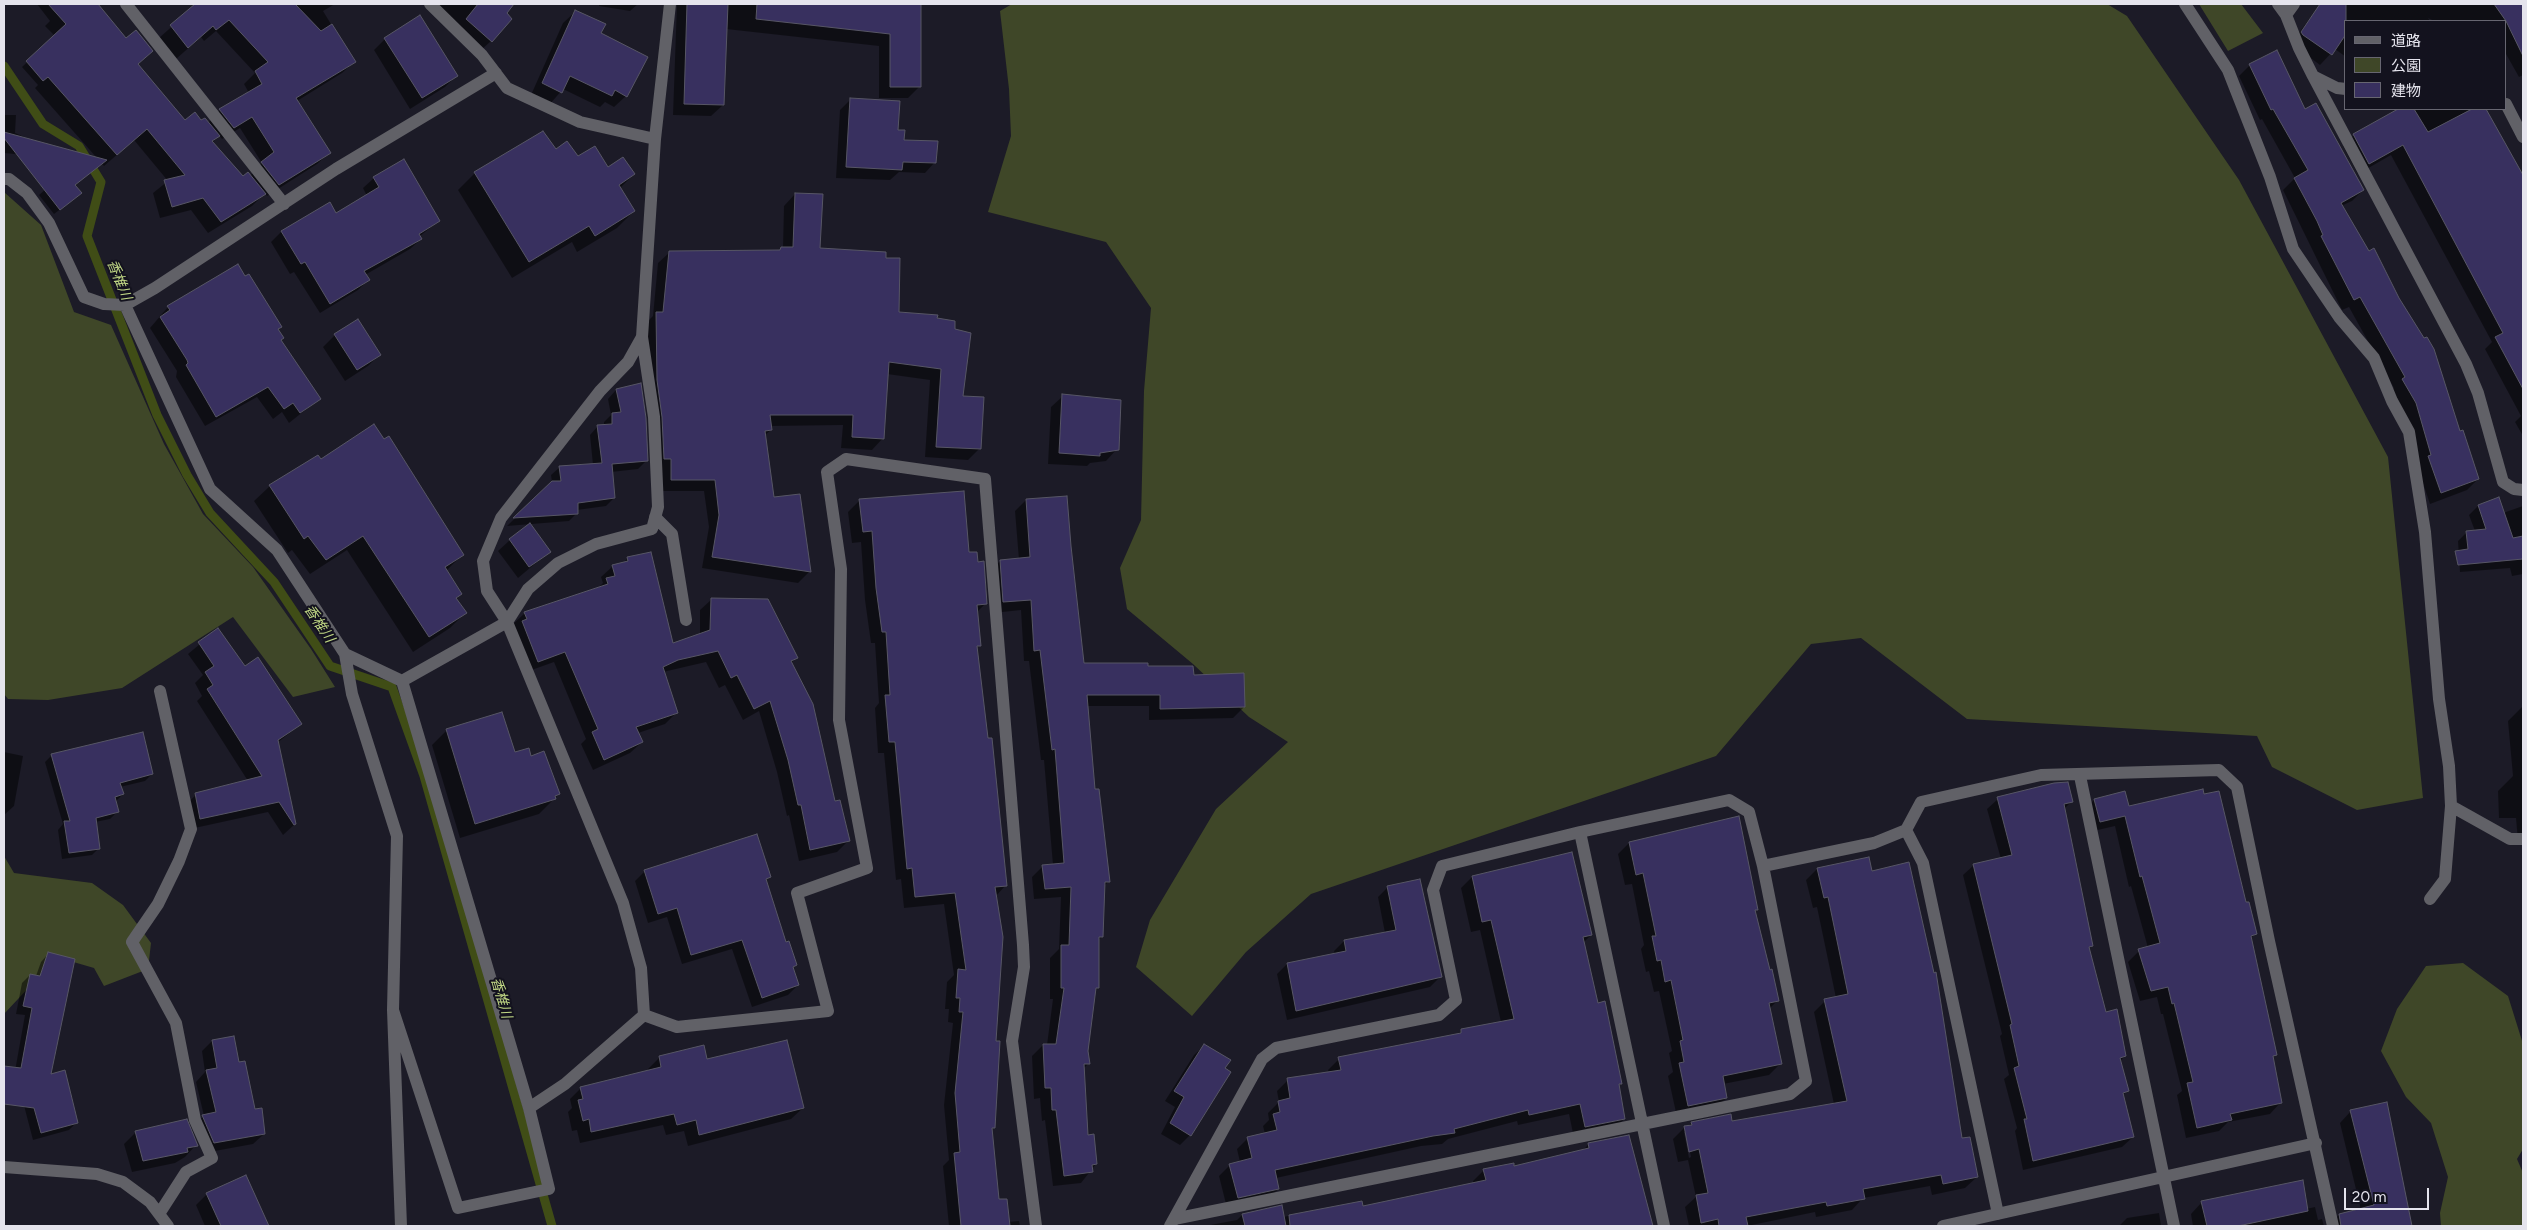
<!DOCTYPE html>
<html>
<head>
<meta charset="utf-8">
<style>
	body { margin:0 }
	#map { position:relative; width:2527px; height:1230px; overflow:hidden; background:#1c1b27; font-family:Figtree,"Noto Sans JP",sans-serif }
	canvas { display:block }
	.frame { position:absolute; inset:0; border:5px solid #e5e4ed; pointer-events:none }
	.legend { position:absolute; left:2344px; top:20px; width:162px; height:90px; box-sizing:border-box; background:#13121e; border:1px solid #676671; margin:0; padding:6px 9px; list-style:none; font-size:15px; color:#e5e4ed }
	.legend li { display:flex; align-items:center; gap:10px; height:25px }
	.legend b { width:25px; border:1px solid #676671 }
	.scale { position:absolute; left:2344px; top:1188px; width:85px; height:22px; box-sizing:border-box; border:2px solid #e5e4ed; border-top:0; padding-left:6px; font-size:15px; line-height:18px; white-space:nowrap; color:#e5e4ed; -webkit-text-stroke:4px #13121e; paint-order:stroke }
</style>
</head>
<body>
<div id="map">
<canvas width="2527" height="1230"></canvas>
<div class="frame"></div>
<ul class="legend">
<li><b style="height:6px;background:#616167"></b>道路</li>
<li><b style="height:14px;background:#3f4728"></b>公園</li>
<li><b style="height:14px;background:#38305f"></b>建物</li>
</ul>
<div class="scale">20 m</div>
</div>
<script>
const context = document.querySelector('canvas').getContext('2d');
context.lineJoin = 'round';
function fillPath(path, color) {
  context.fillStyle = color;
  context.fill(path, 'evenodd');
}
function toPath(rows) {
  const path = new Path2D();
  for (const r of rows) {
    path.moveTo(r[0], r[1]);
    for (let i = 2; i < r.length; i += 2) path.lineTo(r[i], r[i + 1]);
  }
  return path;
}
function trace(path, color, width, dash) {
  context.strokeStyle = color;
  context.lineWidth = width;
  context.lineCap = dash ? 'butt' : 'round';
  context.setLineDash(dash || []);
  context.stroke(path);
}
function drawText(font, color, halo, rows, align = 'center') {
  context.font = font + ' Figtree,"Noto Sans JP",sans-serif';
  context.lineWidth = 4;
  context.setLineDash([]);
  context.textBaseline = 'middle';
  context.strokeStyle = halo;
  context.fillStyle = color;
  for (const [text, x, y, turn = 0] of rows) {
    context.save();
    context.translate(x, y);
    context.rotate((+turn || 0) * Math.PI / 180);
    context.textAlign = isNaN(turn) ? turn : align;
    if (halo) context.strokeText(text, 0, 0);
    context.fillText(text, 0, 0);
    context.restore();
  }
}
const green = toPath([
	[1012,4,2107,4,2127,16,2239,180,2388,457,2423,798,2357,810,2272,767,2257,736,1967,719,1861,638,1811,644,1716,756,1311,894,1246,952,1192,1016,1136,967,1150,920,1216,809,1288,742,1249,717,1193,664,1127,609,1120,568,1141,520,1144,391,1151,308,1106,242,988,212,1011,136,1009,89,1000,11],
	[2199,4,2241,4,2263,33,2228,51],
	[4,192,41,225,74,312,111,325,164,444,203,514,253,567,311,649,335,687,293,697,233,617,122,688,48,700,8,699,4,694],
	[4,856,14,873,92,883,123,905,151,943,148,969,104,986,94,968,70,961,32,984,4,1014],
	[2463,963,2508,996,2523,1044,2523,1149,2517,1159,2523,1173,2523,1226,2441,1226,2440,1213,2448,1177,2431,1123,2406,1097,2381,1051,2397,1009,2426,966]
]);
const shadow = toPath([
	[37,4,96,4,126,39,151,51,137,65,185,122,208,123,220,110,249,93,244,84,255,73,216,31,204,41,201,37,176,59,159,38,195,6,193,4,335,4,323,11,354,62,342,73,297,101,329,153,317,164,267,196,265,193,252,206,208,233,191,210,160,218,153,193,168,181,134,140,104,166,35,88,38,85,22,67,55,36,45,26,50,21],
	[240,128,262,163,250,176,242,178,212,143,219,135,222,139],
	[427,4,507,4,510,6,491,41,479,52],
	[599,4,638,4,630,11,599,6],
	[677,4,920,4,919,87,908,98,879,98,879,46,726,29,723,105,711,116,673,115],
	[2321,4,2330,6,2333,4,2523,4,2523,75,2519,77,2506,54,2506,21,2434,21,2428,18,2430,21,2346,21,2346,57,2335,49,2320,65,2291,43],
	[575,12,599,34,626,96,614,107,605,102,600,107,563,89,550,104,531,95,563,23],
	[385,39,456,76,445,87,410,109,374,50],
	[2250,65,2304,110,2363,190,2352,201,2341,206,2459,433,2478,479,2467,490,2430,504,2392,391,2394,388,2349,307,2342,310,2283,190,2295,178,2262,119,2260,120,2239,76],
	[850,100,897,131,903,142,935,162,925,173,899,172,890,180,836,178,840,110],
	[2400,109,2485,109,2520,172,2512,179,2523,198,2523,436,2515,422,2521,416,2485,349,2492,342,2391,155,2358,174,2343,146,2354,135],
	[4,115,16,115,15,133,36,142,25,155,4,153],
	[556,150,608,169,634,174,620,188,634,211,617,228,577,252,572,242,512,278,458,190,475,173],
	[64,173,75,198,54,214,39,195],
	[374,178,438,221,419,237,421,239,410,249,365,275,368,280,358,290,320,313,294,272,290,274,271,242,281,232,336,215,367,196,363,188],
	[795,194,818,249,885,259,898,313,936,316,980,448,968,460,925,457,930,380,887,374,883,438,872,450,841,448,843,425,770,426,771,430,764,436,773,498,799,495,809,572,798,583,702,568,709,527,704,491,660,491,645,324,653,316,658,263,670,252,778,251,783,248,784,206],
	[168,307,281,327,277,330,280,341,319,399,289,423,282,412,273,419,257,397,205,426,176,377,177,371,150,328],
	[335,335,379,355,368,366,345,381,323,347],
	[640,385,647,460,638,469,611,472,614,498,606,506,577,510,577,513,569,521,507,526,552,482,551,475,560,467,593,465,590,435,598,426,604,426,604,422,611,415,608,399,616,390],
	[1063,396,1117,449,1106,461,1090,463,1087,466,1048,464,1051,407],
	[320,460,462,555,446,571,461,594,456,599,465,613,450,628,413,652,347,550,310,574,292,550,288,553,254,501,270,486],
	[2499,499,2503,513,2523,506,2523,574,2512,576,2510,568,2460,572,2458,541,2467,532,2475,531,2469,515,2478,506],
	[860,500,968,553,986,603,976,613,979,645,976,649,1006,885,996,896,994,1127,991,1131,998,1201,1008,1222,1019,1221,1020,1226,949,1226,943,1166,949,1160,944,1105,953,1023,948,1022,949,1009,945,1009,947,982,954,975,944,904,904,908,901,879,896,880,884,753,878,753,875,708,879,703,875,643,871,643,865,600,861,542,852,543,848,512],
	[1026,500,1069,546,1083,664,1147,668,1192,676,1244,707,1233,718,1149,720,1149,706,1087,706,1094,790,1109,881,1104,886,1102,937,1098,940,1097,988,1095,990,1087,1051,1088,1064,1083,1069,1087,1136,1096,1164,1081,1183,1053,1186,1045,1120,1042,1121,1040,1098,1034,1099,1032,1056,1043,1045,1047,1045,1053,999,1050,999,1050,958,1059,949,1061,897,1034,899,1032,877,1043,866,1053,865,1044,760,1041,760,1029,661,1024,661,1021,610,993,613,989,572,1000,561,1019,560,1015,511],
	[510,540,549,552,518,578,498,551],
	[650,553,672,645,700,635,700,610,712,599,796,658,791,663,848,841,837,852,799,861,789,815,787,816,777,772,759,711,743,720,725,685,719,688,706,662,663,672,677,712,665,724,638,733,642,742,630,753,593,770,581,744,586,739,554,662,526,672,513,624,525,613,597,589,603,583,601,577,613,566,622,564,627,559],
	[218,629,244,667,301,724,277,743,295,824,283,835,268,812,190,829,185,805,196,795,248,781,197,701,202,696,195,683,203,675,188,654],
	[2523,706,2523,840,2518,841,2516,818,2499,818,2498,791,2513,776,2508,721],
	[447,730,514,754,530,758,559,794,539,814,460,838,432,745],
	[4,752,23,756,14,806,4,815],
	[52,755,152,774,145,781,120,787,123,794,116,801,117,812,110,819,95,822,99,848,92,855,62,859,58,830,63,824,45,762],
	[1998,799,2072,801,2064,809,2092,946,2089,949,2105,1013,2125,1056,2119,1062,2127,1091,2122,1096,2133,1137,2122,1147,2023,1170,2015,1131,2017,1128,2004,1079,2009,1075,2000,1036,2002,1034,1963,875,1974,865,2001,859,1987,809],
	[2094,800,2128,807,2245,904,2255,934,2250,939,2275,1055,2272,1058,2281,1102,2270,1114,2228,1122,2219,1131,2186,1138,2177,1095,2182,1091,2163,1014,2161,1014,2157,997,2140,1001,2128,962,2139,951,2148,948,2131,886,2129,887,2115,826,2089,832,2083,811],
	[1629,843,1756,909,1754,912,1778,1000,1769,1009,1780,1064,1769,1075,1723,1084,1726,1098,1714,1110,1677,1117,1668,1076,1673,1072,1669,1053,1672,1051,1659,991,1654,992,1649,971,1646,972,1641,949,1644,945,1632,884,1625,885,1618,854],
	[1571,854,1591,935,1583,943,1597,1004,1621,1083,1618,1086,1624,1119,1613,1130,1574,1138,1569,1114,1518,1125,1517,1121,1448,1139,1442,1144,1421,1146,1276,1178,1278,1189,1267,1200,1227,1208,1219,1176,1230,1165,1240,1162,1237,1149,1248,1138,1265,1134,1263,1126,1269,1120,1268,1113,1279,1102,1277,1091,1288,1080,1329,1073,1328,1070,1339,1059,1457,1035,1461,1031,1501,1022,1480,930,1471,932,1461,888,1472,877],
	[1868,859,1961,1140,1977,1177,1965,1188,1932,1195,1930,1186,1863,1198,1852,1210,1816,1217,1815,1212,1747,1226,1689,1226,1685,1207,1696,1197,1688,1160,1678,1162,1673,1139,1684,1128,1692,1123,1731,1123,1834,1104,1814,1012,1825,1001,1836,998,1817,907,1813,908,1806,880,1817,869],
	[1684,1132,1686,1132,1691,1157,1689,1158],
	[645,871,770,876,765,881,785,943,796,965,792,968,798,985,788,995,752,1007,732,949,682,964,667,917,648,923,635,881],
	[1388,887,1440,977,1430,987,1287,1020,1277,974,1287,964,1335,955,1334,951,1344,941,1385,933,1378,897],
	[48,954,49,1075,77,1122,69,1130,33,1140,15,1071,25,1015,16,1014,22,983,30,975,36,976,41,962],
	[233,1037,238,1064,264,1134,253,1144,204,1153,193,1127,204,1116,196,1082,205,1072,202,1051,212,1041],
	[1204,1046,1224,1069,1190,1135,1180,1145,1161,1134,1175,1107,1165,1101,1194,1055],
	[703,1047,707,1061,803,1108,791,1119,688,1146,684,1131,666,1135,663,1125,580,1143,577,1130,572,1131,568,1112,572,1108,570,1099,581,1088,649,1071,648,1069,659,1058],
	[2386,1104,2410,1226,2328,1226,2339,1215,2361,1210,2340,1123,2351,1111],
	[186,1121,196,1145,185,1157,175,1163,132,1172,124,1144,135,1133],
	[1628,1136,1651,1226,1205,1226,1237,1220,1242,1215,1283,1217,1361,1202,1362,1208,1473,1184,1473,1181,1484,1170,1513,1168,1582,1151,1589,1144],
	[245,1176,267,1226,205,1226,196,1205,207,1194],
	[2202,1202,2306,1209,2315,1207,2318,1220,2322,1219,2324,1226,2193,1226,2191,1214],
	[2159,1213,2161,1226,2112,1226,2120,1225,2127,1218]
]);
const stream = toPath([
	[4,66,43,124,79,146,101,182,87,236,157,415,187,475,210,513,274,582,330,666,392,687,424,776,552,1226]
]);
const building = toPath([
	[48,4,98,4,126,38,136,30,153,51,138,64,185,120,195,112,201,120,205,118,220,136,212,141,243,176,248,172,266,194,221,222,203,198,172,207,164,180,185,175,147,129,117,155,48,77,43,81,26,61,66,24,48,4],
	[195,4,295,4,321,31,332,24,356,62,296,98,331,153,279,185,261,162,274,152,252,117,234,128,219,109,262,84,255,71,268,62,229,20,216,30,213,26,188,48,170,25,195,4],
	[478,4,514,4,507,13,512,19,492,42,466,19,478,4],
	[687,4,728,4,724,105,684,104,687,4],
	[757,4,921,4,921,87,890,87,890,34,756,19,757,4],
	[2320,4,2346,4,2346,34,2332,55,2303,35,2301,32,2320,4],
	[2494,4,2523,4,2523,56,2506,21,2494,4],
	[575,10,606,24,601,33,648,57,627,97,615,90,612,96,570,76,562,93,542,83,575,10],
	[420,15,458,76,422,98,384,38,420,15],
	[2277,50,2305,109,2316,103,2364,190,2341,203,2369,251,2374,248,2399,298,2424,338,2427,337,2434,349,2460,431,2463,430,2479,479,2441,493,2428,456,2431,455,2416,403,2402,379,2405,377,2360,297,2354,300,2321,236,2323,235,2317,221,2294,178,2308,170,2273,109,2271,110,2249,64,2277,50],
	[850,98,900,101,898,130,905,130,904,140,938,141,936,163,903,162,902,170,846,167,850,98],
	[2398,109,2414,109,2428,132,2472,109,2486,109,2523,175,2523,389,2495,337,2503,333,2403,145,2369,164,2353,134,2398,109],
	[543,131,556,149,567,141,578,156,595,146,608,167,623,157,635,174,619,185,635,211,595,236,589,226,529,262,474,172,543,131],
	[4,132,107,160,75,185,82,193,60,210,4,138,4,132],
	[404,159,440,221,419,234,422,239,364,271,370,280,330,304,305,262,301,264,281,231,330,202,336,213,379,187,373,177,404,159],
	[795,193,823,194,820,248,886,252,886,258,900,258,899,312,938,315,937,318,955,321,955,329,971,333,963,396,984,397,981,449,936,447,941,369,889,362,884,439,852,437,853,415,770,415,772,430,765,431,774,497,800,494,811,572,712,557,719,515,715,480,671,480,671,459,664,459,662,417,657,380,656,312,663,312,669,251,780,250,781,247,793,247,795,193],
	[238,264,245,276,249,274,282,327,278,329,284,338,281,340,321,399,300,413,293,403,284,409,268,387,216,417,186,365,188,363,187,360,160,317,170,310,167,306,238,264],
	[358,319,381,355,357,370,334,334,358,319],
	[641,383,646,418,648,461,612,464,615,498,578,503,578,514,513,518,552,481,561,481,559,466,602,463,597,425,612,424,612,413,621,412,616,389,641,383],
	[1062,394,1121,400,1119,450,1100,453,1100,456,1059,453,1062,394],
	[374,424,384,439,389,436,464,555,445,567,462,594,456,598,467,613,429,637,363,536,326,560,308,536,304,539,269,485,318,455,321,459,374,424],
	[964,491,969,552,977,552,978,562,984,561,987,604,977,605,981,646,977,646,988,738,992,738,1007,886,995,887,1003,937,996,1041,1000,1041,995,1128,992,1128,999,1199,1007,1199,1010,1226,961,1226,954,1153,960,1152,955,1093,963,1012,959,1012,960,998,956,998,958,969,966,970,955,893,915,897,912,868,907,869,895,742,889,742,885,695,890,695,886,632,882,632,876,588,872,531,863,532,859,499,964,491],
	[1067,496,1071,546,1084,663,1148,663,1148,666,1193,666,1194,675,1244,673,1245,707,1160,709,1160,695,1087,695,1095,789,1099,789,1110,882,1105,882,1103,937,1099,937,1099,988,1096,988,1088,1051,1090,1064,1084,1064,1088,1135,1094,1134,1097,1164,1092,1165,1093,1172,1064,1176,1056,1110,1052,1110,1051,1088,1045,1088,1043,1044,1056,1044,1064,988,1061,988,1061,945,1069,945,1071,887,1045,889,1042,865,1064,863,1055,749,1052,750,1040,650,1034,651,1031,600,1003,602,1000,560,1030,557,1026,499,1067,496],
	[2499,497,2513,538,2523,536,2523,559,2458,565,2455,551,2468,549,2466,531,2486,529,2478,505,2499,497],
	[530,523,551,552,529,567,509,539,530,523],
	[651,552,673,643,710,630,711,598,768,599,798,658,791,661,813,704,835,801,840,800,850,841,810,850,801,805,798,805,788,760,770,701,754,709,737,675,731,678,718,651,678,660,663,667,678,713,636,727,643,742,604,760,592,732,598,729,565,652,538,662,522,621,527,619,524,612,608,584,606,578,615,576,612,565,628,561,627,557,651,552],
	[218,628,245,666,258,657,302,724,278,740,296,824,294,825,279,802,200,819,195,793,262,776,207,689,213,685,205,672,214,666,198,642,218,628],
	[502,712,515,752,529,748,531,756,544,751,560,794,555,796,556,799,475,824,446,729,502,712],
	[143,732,153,774,120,783,124,794,115,797,119,812,96,818,100,849,69,853,64,821,70,821,51,754,143,732],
	[2068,782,2073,802,2064,804,2093,946,2089,947,2106,1012,2117,1009,2126,1056,2120,1058,2129,1091,2123,1093,2134,1137,2033,1161,2024,1119,2027,1119,2014,1068,2019,1066,2010,1025,2012,1024,1973,864,2012,855,1997,797,2054,783,2068,782],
	[2203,789,2204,794,2219,791,2246,902,2249,902,2257,934,2251,936,2277,1055,2273,1056,2282,1103,2230,1114,2232,1120,2197,1128,2187,1083,2193,1082,2174,1003,2172,1004,2168,987,2151,991,2138,949,2160,943,2142,876,2140,877,2125,816,2100,822,2094,799,2125,791,2129,806,2203,789],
	[1739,816,1758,910,1755,910,1770,970,1772,969,1779,1001,1769,1003,1782,1064,1723,1076,1727,1098,1688,1106,1679,1063,1684,1062,1680,1041,1683,1040,1671,980,1665,982,1661,960,1657,961,1652,936,1656,936,1643,873,1636,875,1629,842,1739,816],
	[757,834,771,877,766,879,786,942,789,941,797,965,793,967,799,985,762,998,742,940,691,955,677,908,658,914,644,870,757,834],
	[1572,852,1592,935,1583,937,1598,1003,1605,1001,1622,1084,1619,1084,1625,1119,1585,1127,1580,1104,1529,1115,1528,1110,1454,1129,1455,1133,1433,1136,1275,1170,1279,1189,1238,1198,1229,1164,1252,1158,1247,1137,1277,1130,1273,1114,1280,1112,1278,1101,1290,1098,1287,1078,1341,1070,1338,1057,1461,1033,1461,1029,1514,1019,1491,920,1482,922,1472,876,1572,852],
	[1869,857,1872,871,1909,862,1934,973,1936,972,1962,1138,1970,1137,1978,1177,1943,1184,1941,1175,1863,1189,1865,1199,1827,1206,1826,1202,1746,1217,1748,1226,1719,1226,1718,1219,1701,1223,1696,1195,1708,1193,1699,1149,1689,1152,1684,1126,1692,1125,1691,1122,1731,1114,1732,1121,1847,1101,1824,999,1848,994,1828,897,1824,898,1817,868,1869,857],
	[1420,879,1442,977,1296,1011,1287,963,1346,951,1344,940,1396,930,1387,886,1420,879],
	[48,952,75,959,51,1074,65,1070,78,1123,41,1133,34,1108,4,1104,4,1066,21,1068,32,1008,23,1006,30,974,40,976,48,952],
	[234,1036,239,1062,245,1061,255,1109,262,1108,265,1134,214,1143,202,1115,216,1112,206,1070,217,1068,212,1040,234,1036],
	[787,1040,804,1108,699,1135,696,1120,677,1125,674,1114,591,1132,589,1119,583,1121,578,1100,583,1099,580,1087,661,1067,659,1056,704,1045,707,1059,787,1040],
	[1204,1044,1231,1060,1225,1068,1231,1072,1191,1136,1170,1123,1184,1097,1174,1091,1204,1044],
	[2387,1102,2412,1226,2341,1226,2339,1214,2374,1205,2350,1110,2387,1102],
	[187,1119,198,1146,187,1148,188,1152,143,1161,135,1131,187,1119],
	[1629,1135,1653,1226,1290,1226,1289,1215,1362,1201,1363,1206,1486,1180,1483,1169,1514,1163,1514,1166,1589,1148,1588,1143,1629,1135],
	[246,1175,269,1226,221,1226,206,1193,246,1175],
	[2303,1180,2308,1211,2238,1226,2207,1226,2201,1201,2303,1180],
	[1282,1205,1286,1226,1245,1226,1242,1214,1282,1205]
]);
const minor = toPath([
	[126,4,284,204],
	[430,4,482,55,507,88,580,122,655,139],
	[2185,4,2228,70,2270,177,2293,249,2339,317,2374,358,2392,401,2409,432,2425,532,2439,699,2449,766,2451,806,2510,839,2523,839],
	[2278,4,2286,15,2299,48,2313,76,2337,88,2346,89],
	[2286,15,2294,4],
	[2313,76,2466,364,2478,393,2503,482,2514,489,2523,490],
	[2506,104,2523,137],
	[4,179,9,179,27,193,49,223,84,297,104,304,125,305,155,288,336,169,496,73],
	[125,305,210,489,277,550,345,654,402,681,529,1108,549,1189,458,1208,393,1010],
	[655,517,672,534,686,620],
	[345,654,352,694,397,836,393,1010,401,1226],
	[402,681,507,622,528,589,558,563,596,544,652,529,658,507,654,417,642,337],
	[2080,776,2174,1226],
	[1906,830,1923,863,1998,1214],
	[1580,832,1664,1226],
	[1763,866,1874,843,1906,830,1921,802,2041,775,2219,770,2237,787,2269,941,2333,1226],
	[2430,899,2445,879,2451,806],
	[644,1015,677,1027,828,1011,797,893,867,868,839,720,841,569,827,472,846,459,985,479,1023,945,1024,967,1012,1041,1036,1226],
	[529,1108,565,1084,644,1015,641,968,623,903,507,622,487,591,483,561,501,518,600,391,628,362,642,337,655,139,670,4],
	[4,1167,97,1174,123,1182,150,1202,168,1226],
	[159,1214,186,1172,212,1158,195,1120,176,1023,132,942,158,904,179,861,191,829,160,691],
	[1170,1226,1262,1059,1276,1048,1439,1015,1456,1000,1433,890,1442,866,1580,832,1729,800,1749,812,1763,866,1806,1081,1790,1094,1174,1219],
	[1943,1226,2316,1143]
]);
const waterNames = [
	["香椎川",119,280,68],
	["香椎川",319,624,56],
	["香椎川",501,998,74]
];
fillPath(green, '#3f4728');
fillPath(shadow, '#0007');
trace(stream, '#404d16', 9);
fillPath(building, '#38305f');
trace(building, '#575665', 1);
trace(minor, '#616167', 12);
drawText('italic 14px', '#c0d785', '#13121e', waterNames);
</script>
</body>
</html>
